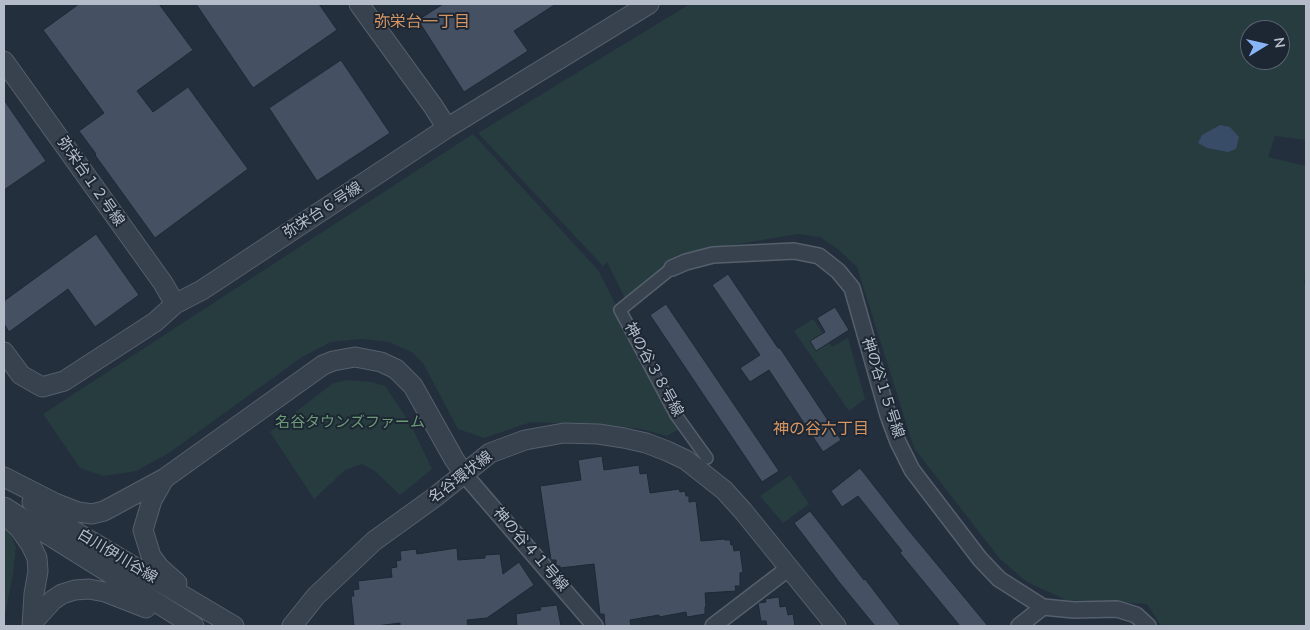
<!DOCTYPE html>
<html>
<head>
<meta charset="utf-8">
<style>
	body { margin:0 }
	#map { position:relative; width:1310px; height:630px; overflow:hidden; background:#242f3e; font-family:"Nunito Sans",sans-serif }
	canvas { display:block }
	.frame { position:absolute; inset:0; border:5px solid #b4bcc9; pointer-events:none }
	.north { position:absolute; left:1240px; top:20px; width:50px; height:50px; box-sizing:border-box; background:#1d2633; border:1px solid #59626f; border-radius:50%; rotate:81deg; font-size:14px; font-weight:700; line-height:20px; text-align:center; color:#b4bcc9 }
	.north::after { content:''; display:block; margin:auto; width:18px; height:22px; background:#8ab4f8; clip-path:polygon(50% 0,100% 100%,50% 72%,0 100%) }
</style>
</head>
<body>
<div id="map">
<canvas width="1310" height="630"></canvas>
<div class="frame"></div>
<div class="north">N</div>
</div>
<script>
const context = document.querySelector('canvas').getContext('2d');
context.lineJoin = 'round';
function fillPath(path, color) {
  context.fillStyle = color;
  context.fill(path, 'evenodd');
}
function toPath(rows) {
  const path = new Path2D();
  for (const r of rows) {
    path.moveTo(r[0], r[1]);
    for (let i = 2; i < r.length; i += 2) path.lineTo(r[i], r[i + 1]);
  }
  return path;
}
function trace(path, color, width, dash) {
  context.strokeStyle = color;
  context.lineWidth = width;
  context.lineCap = dash ? 'butt' : 'round';
  context.setLineDash(dash || []);
  context.stroke(path);
}
function drawText(font, color, halo, rows, align = 'center') {
  context.font = font + ' "Nunito Sans","Noto Sans JP",sans-serif';
  context.lineWidth = 4;
  context.setLineDash([]);
  context.textBaseline = 'middle';
  context.strokeStyle = halo;
  context.fillStyle = color;
  for (const [text, x, y, turn = 0] of rows) {
    context.save();
    context.translate(x, y);
    context.rotate((+turn || 0) * Math.PI / 180);
    context.textAlign = isNaN(turn) ? turn : align;
    if (halo) context.strokeText(text, 0, 0);
    context.fillText(text, 0, 0);
    context.restore();
  }
}
const green = toPath([
	[690,4,1306,4,1306,140,1275,136,1268,157,1306,166,1306,279,1304,280,1306,291,1306,626,1161,626,1147,604,1066,600,1027,582,1000,559,914,448,857,267,838,249,820,237,798,234,685,253,625,298,607,262,603,266,478,133],
	[1250,30,1280,30,1280,60,1250,60],
	[473,134,598,270,680,429,667,436,641,429,607,425,531,422,484,438,458,429,424,365,413,353,389,342,361,339,331,342,302,357,169,453,136,471,104,476,80,468,43,414],
	[813,319,832,347,848,338,865,399,849,411,794,331],
	[347,380,371,382,385,386,410,423,432,469,400,495,375,471,362,464,345,470,314,499,270,432,333,383],
	[790,475,809,504,783,523,760,496],
	[4,527,9,531,16,547,13,574,4,619]
]);
const water = toPath([
	[1220,125,1230,127,1239,137,1236,149,1228,152,1207,148,1198,143,1202,135]
]);
const building = toPath([
	[79,4,159,4,193,50,137,91,153,112,188,87,248,169,155,238,95,155,96,154,79,131,104,113,43,30,79,4],
	[196,4,319,4,337,30,253,88,196,4],
	[443,4,556,4,514,31,528,51,464,92,418,20,443,4],
	[341,60,390,133,317,181,269,108,341,60],
	[4,100,46,161,4,190,4,100],
	[96,234,139,295,95,327,68,289,9,332,4,324,4,301,96,234],
	[728,274,778,348,780,348,841,440,823,452,769,370,750,382,740,368,760,355,712,285,728,274],
	[666,304,779,471,762,482,650,315,666,304],
	[835,307,849,330,816,351,810,341,825,332,817,318,835,307],
	[602,456,604,470,639,465,640,474,647,473,650,493,679,489,680,492,685,491,686,496,689,496,689,502,696,501,701,541,725,539,725,540,730,540,731,545,733,545,734,551,740,550,743,572,740,573,740,586,735,586,736,591,705,593,706,606,705,607,705,614,687,617,686,612,659,617,659,615,630,620,631,626,605,626,604,614,600,614,594,564,560,568,560,566,556,566,556,560,551,560,540,486,581,480,578,460,602,456],
	[860,468,906,527,988,626,960,626,900,553,902,551,858,496,842,507,831,491,860,468],
	[810,511,864,580,865,579,901,626,875,626,839,582,794,523,810,511],
	[457,548,458,560,485,558,485,555,500,554,503,574,519,562,534,585,487,618,467,620,468,626,400,626,400,623,376,626,354,626,351,596,354,596,353,590,359,589,358,581,392,577,391,568,397,567,396,561,401,560,400,551,416,549,417,554,457,548],
	[779,597,780,607,786,606,788,615,793,614,795,626,767,626,766,621,761,621,758,603,766,602,765,599,779,597],
	[557,605,561,626,517,626,516,614,541,610,540,607,557,605]
]);
const pedestrian = toPath([
	[672,268,620,310,676,415,707,458]
]);
const minor = toPath([
	[672,268,686,262,713,255,794,251,819,256,838,271,852,288,888,415,898,442,912,470,980,559,999,579,1043,607,1074,610,1117,609,1136,615,1148,626],
	[464,474,595,626],
	[713,626,789,568],
	[1019,626,1043,607]
]);
const tertiary = toPath([
	[359,4,433,106,447,128],
	[4,61,163,283,175,304],
	[4,352,21,375,42,387,64,381,155,322,175,304,202,290,447,128,649,4],
	[4,477,55,503,78,512,92,514,104,511,165,478,323,365,333,361,355,357,381,362,396,369,413,386,454,459,464,474],
	[164,479,152,500,143,530,151,556,159,567,177,583],
	[32,502,74,531,234,626],
	[4,507,194,626],
	[6,516,19,528,31,545,37,558,38,571,34,594,32,626],
	[33,622,53,600,62,594,75,590,89,589,105,592,146,608],
	[292,626,316,596,374,541,435,497,490,453,525,440,564,433,598,434,624,438,646,443,667,451,686,460,724,490,743,511,836,626]
]);
const streetNames = [
	["弥栄台１２号線",90,182,55],
	["弥栄台６号線",323,211,-33],
	["神の谷３８号線",653,370,61],
	["神の谷１５号線",882,388,72],
	["名谷環状線",461,478,-37],
	["神の谷４１号線",530,550,49],
	["白川伊川谷線",117,557,31]
];
const parkNames = [
	["名谷タウンズファーム",350,423]
];
const neighbourhoodNames = [
	["弥栄台一丁目",422,23],
	["神の谷六丁目",821,430]
];
fillPath(green, '#263c3f');
fillPath(water, '#394c67');
fillPath(building, '#455162');
trace(building, '#1f2835', 1);
trace(pedestrian, '#565f6c', 14);
trace(minor, '#565f6c', 18);
trace(tertiary, '#565f6c', 21);
trace(pedestrian, '#38414e', 11);
trace(minor, '#38414e', 15);
trace(tertiary, '#38414e', 19);
drawText('15px', '#b4bcc9', '#1d2633', streetNames);
drawText('15px', '#6b9a76', '#1d2633', parkNames);
drawText('16px', '#d59563', '#1d2633', neighbourhoodNames);
</script>
</body>
</html>
